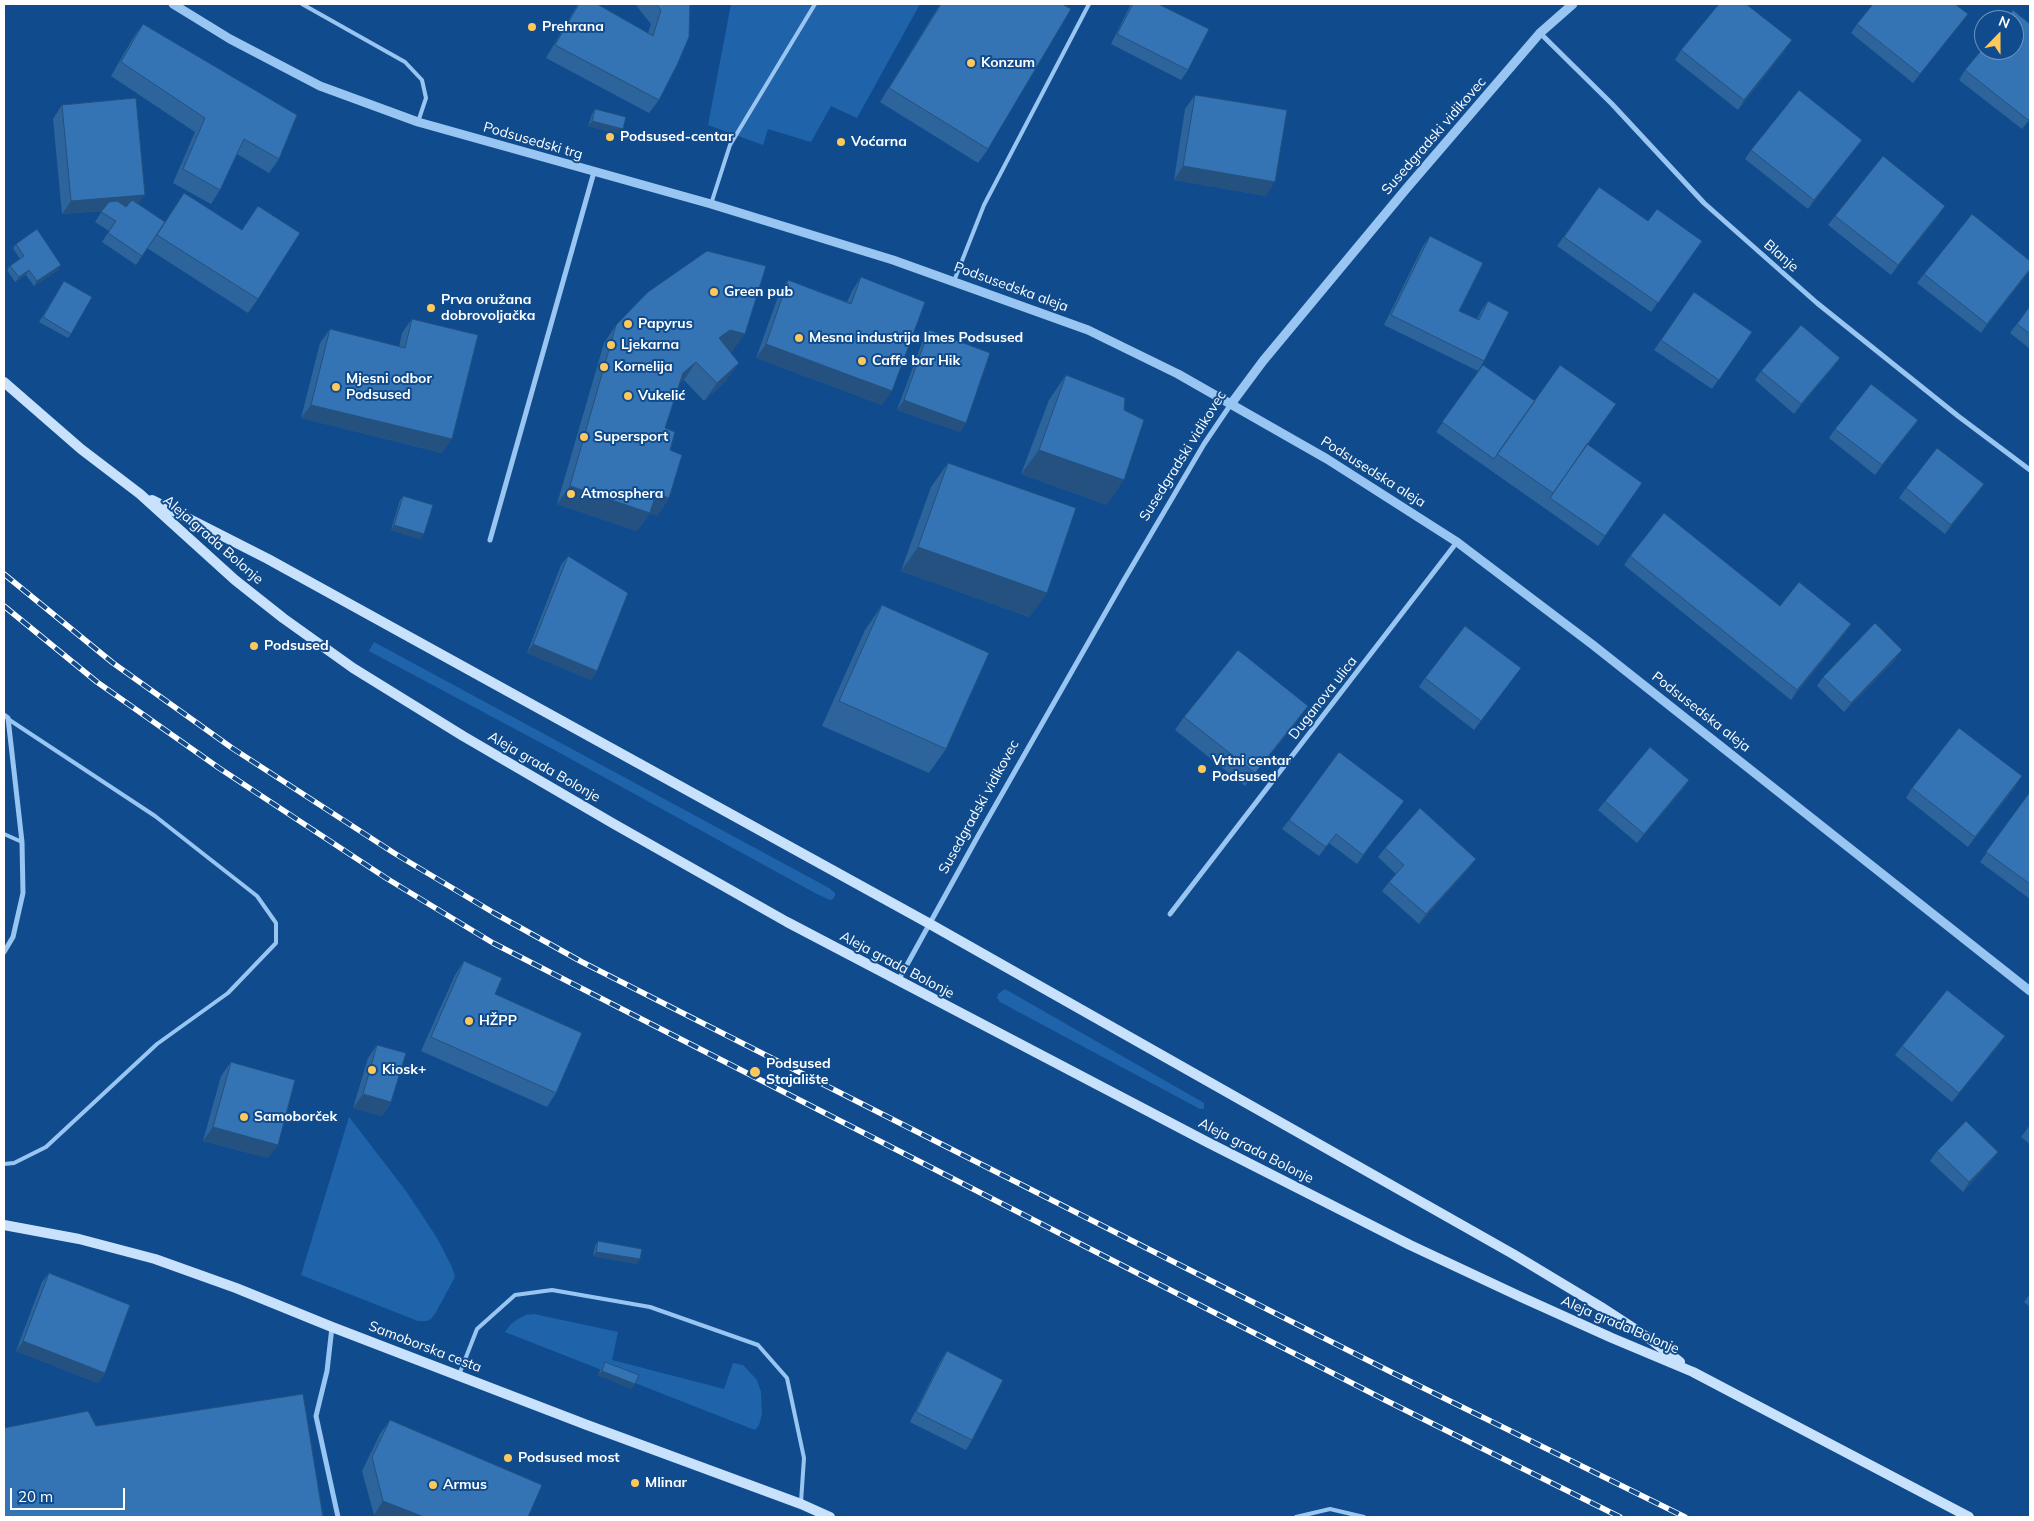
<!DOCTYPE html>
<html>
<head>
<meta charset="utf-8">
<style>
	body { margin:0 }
	#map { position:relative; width:2034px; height:1521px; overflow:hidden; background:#104c8d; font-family:Mulish,sans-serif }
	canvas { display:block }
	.frame { position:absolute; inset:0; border:5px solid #fff; pointer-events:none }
	.north { position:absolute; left:1974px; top:10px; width:50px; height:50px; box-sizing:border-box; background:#104c8d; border:1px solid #7094bb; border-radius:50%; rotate:22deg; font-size:14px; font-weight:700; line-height:20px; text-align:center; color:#fff }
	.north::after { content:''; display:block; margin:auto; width:18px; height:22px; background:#ffc85a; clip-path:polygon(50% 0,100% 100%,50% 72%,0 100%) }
	.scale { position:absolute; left:10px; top:1488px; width:115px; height:22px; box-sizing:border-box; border:2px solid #fff; border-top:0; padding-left:6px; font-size:15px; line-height:18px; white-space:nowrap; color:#fff; -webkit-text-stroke:4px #104c8d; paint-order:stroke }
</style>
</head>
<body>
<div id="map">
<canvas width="2034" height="1521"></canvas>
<div class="frame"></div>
<div class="north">N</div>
<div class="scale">20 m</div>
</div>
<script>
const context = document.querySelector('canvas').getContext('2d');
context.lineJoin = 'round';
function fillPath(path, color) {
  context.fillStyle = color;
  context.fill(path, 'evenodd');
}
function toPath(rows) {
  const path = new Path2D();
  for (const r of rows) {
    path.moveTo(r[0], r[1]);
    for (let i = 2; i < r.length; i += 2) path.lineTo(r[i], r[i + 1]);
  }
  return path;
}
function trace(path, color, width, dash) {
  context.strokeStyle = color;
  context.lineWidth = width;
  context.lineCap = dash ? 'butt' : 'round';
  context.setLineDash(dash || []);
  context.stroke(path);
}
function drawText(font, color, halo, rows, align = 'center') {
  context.font = font + ' Mulish,sans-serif';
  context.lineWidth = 4;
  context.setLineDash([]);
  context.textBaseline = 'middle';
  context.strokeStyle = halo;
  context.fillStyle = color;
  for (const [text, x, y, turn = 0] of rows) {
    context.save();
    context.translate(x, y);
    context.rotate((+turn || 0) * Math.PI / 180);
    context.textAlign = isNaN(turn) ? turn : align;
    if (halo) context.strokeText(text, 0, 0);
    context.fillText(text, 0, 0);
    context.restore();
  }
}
const green = toPath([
	[731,4,920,4,857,118,831,106,811,142,768,129,763,145,708,125],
	[374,642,829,888,835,893,835,896,833,899,830,900,815,893,560,753,369,651],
	[1005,989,1204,1103,1204,1109,1200,1109,1000,1002,997,998,998,994],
	[349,1117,406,1191,437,1238,452,1267,455,1277,436,1312,431,1319,426,1321,418,1321,301,1275],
	[534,1314,618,1332,612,1360,724,1389,733,1363,743,1365,757,1380,761,1392,762,1414,759,1425,755,1430,505,1332,511,1324,518,1319,526,1315]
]);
const service = toPath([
	[302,4,405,62,422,80,426,98,418,122],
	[711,204,730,145,815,4],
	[954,281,984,205,1089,4],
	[4,834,22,842],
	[4,1164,14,1163,46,1147,157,1044,228,993,276,943,276,923,257,896,155,816,8,719],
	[459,1375,477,1329,515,1295,552,1290,650,1307,758,1345,787,1378,804,1458,801,1502],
	[1296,1517,1330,1509,1364,1517]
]);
const minor = toPath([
	[1540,33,1612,104,1704,203,1817,303,1958,416,2030,470],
	[490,540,594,172],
	[4,715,8,718,22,842,23,893,13,937,4,952],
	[1170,914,1457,542],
	[898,981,978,836,1124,580,1204,444,1231,404],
	[332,1327,327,1371,316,1416,338,1517]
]);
const tertiary = toPath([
	[173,4,230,39,320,86,418,122,711,204,893,260,1088,330,1178,374,1327,459,1457,542,1593,645,2030,991],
	[1231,404,1263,361,1406,189,1540,33,1573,4]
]);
const secondary = toPath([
	[4,382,81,449,140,494,235,580,283,618,353,668,463,736,614,824,787,922,1207,1142,1410,1245,1521,1297,1612,1338,1693,1372,1969,1517],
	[152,500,268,559,930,924,1513,1254,1601,1307,1650,1339,1680,1362],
	[4,1225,79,1239,155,1259,236,1288,332,1327,587,1425,801,1504,830,1517]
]);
const rail = toPath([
	[4,574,113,663,232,748,394,853,494,913,582,962,1391,1372,1685,1517],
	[4,606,97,682,219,768,386,878,493,943,1383,1399,1620,1517]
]);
const wall = toPath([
	[578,4,597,4,648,33,651,24,635,4,690,4,659,100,649,113,546,58],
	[940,4,1062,4,988,149,978,163,880,102],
	[1131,4,1158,4,1188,70,1181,80,1111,44],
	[1968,14,1961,23,1913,83,1851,33,1857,24],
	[143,24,279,159,269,173,237,154,220,190,211,204,173,183,195,132,111,76,133,38],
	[2030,24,2030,119,2022,129,1959,80,1965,70],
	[1681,50,1785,50,1738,110,1675,60],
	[1195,95,1266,196,1174,180,1185,109],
	[62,105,138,204,165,222,184,193,242,230,258,206,258,299,248,313,147,248,155,237,136,265,102,242,109,231,95,222,102,211,62,214,53,119],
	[595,109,623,129,620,134,588,126,592,114],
	[1862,140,1855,149,1808,209,1745,159,1751,150],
	[1599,187,1648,221,1702,241,1651,312,1557,246],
	[1939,215,1891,275,1828,225,1835,216],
	[1430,236,1459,311,1477,319,1481,311,1488,301,1484,361,1478,371,1384,325,1423,246],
	[16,244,58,270,34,286,26,275,15,282,7,270,10,266,20,259,13,248],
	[2030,270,1981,333,1917,283,1924,274],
	[861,277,882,405,756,358,779,294,788,280,847,302,852,291],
	[64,281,71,334,68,338,39,322],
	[648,292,732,352,729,351,726,381,704,401,684,380,679,383,665,428,670,450,669,498,657,516,650,513,637,531,557,504,604,343,616,325],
	[1694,292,1752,332,1712,389,1654,350],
	[2030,306,2030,349,2010,333],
	[412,319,442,453,301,418,320,343,330,329,399,347,402,333],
	[929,330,966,423,960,432,897,410,923,340],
	[1840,358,1833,367,1794,414,1755,380,1761,371],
	[1483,365,1587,445,1642,483,1598,546,1543,507,1544,505,1543,507,1436,432],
	[1066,375,1107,505,1021,474,1049,400],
	[1918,420,1875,475,1829,438,1835,429],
	[948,463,1047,593,1029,617,901,571,931,487],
	[1984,484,1945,534,1899,498,1906,488],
	[403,496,424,534,420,539,391,530,400,500],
	[568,556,597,671,591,680,527,653,561,565],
	[1630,556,1780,606,1851,624,1845,633,1791,700,1624,565],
	[882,605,946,749,929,773,822,726,865,630],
	[1895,660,1844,712,1817,686,1823,677],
	[1521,668,1474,730,1419,687,1425,678],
	[1184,717,1298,720,1245,786,1175,730],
	[1689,780,1682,790,1637,843,1598,810,1605,801],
	[2016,786,1968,847,1906,798,1912,788],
	[2030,792,2030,899,1980,862],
	[1397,810,1357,864,1329,843,1319,856,1282,829,1289,820],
	[1385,848,1469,868,1419,924,1382,891,1389,882,1396,874,1378,857],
	[464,961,495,994,556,1093,547,1107,421,1051,455,975],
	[377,1045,391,1102,382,1116,353,1108,368,1058],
	[1902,1046,1998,1046,1952,1102,1895,1055],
	[231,1062,268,1158,203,1141,221,1076],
	[2030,1125,2030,1144,2021,1137],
	[1937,1151,1998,1152,1991,1161,1963,1192,1930,1161],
	[598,1241,637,1264,593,1256,595,1246],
	[49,1273,105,1373,98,1383,16,1351,42,1282],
	[2030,1294,2030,1307,2024,1302],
	[947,1351,972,1440,966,1450,910,1422,941,1360],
	[605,1362,632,1389,598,1375,602,1366],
	[390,1420,542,1485,374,1515,362,1471,380,1434]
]);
const shadedWall = toPath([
	[1792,40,1785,50,1738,110,1744,100],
	[592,121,623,129,620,134,588,126],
	[1862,140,1855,149,1808,209,1814,200],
	[1183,166,1275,182,1266,196,1174,180],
	[145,195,135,208,62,214,71,201],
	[1945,206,1939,215,1891,275,1898,265],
	[61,265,58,270,34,286,37,281],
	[2030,269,2030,270,1981,333,1987,324],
	[29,270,26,275,15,282,19,277],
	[730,330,745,334,732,352,718,348,719,338],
	[766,344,892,391,882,405,756,358],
	[1840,358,1833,367,1794,414,1801,404],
	[696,362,684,380,670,391,683,373],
	[739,363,726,381,704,401,717,383],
	[904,400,966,423,960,432,897,410],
	[311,405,452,439,442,453,301,418],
	[1918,420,1911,430,1875,475,1882,465],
	[1039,450,1124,480,1107,505,1021,474],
	[1984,484,1977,494,1945,534,1951,525],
	[570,486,650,513,637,531,557,504],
	[656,493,669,498,657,516,643,511],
	[394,525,424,534,420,539,391,530],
	[918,547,1047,593,1029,617,901,571],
	[1851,624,1845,633,1791,700,1797,690],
	[533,644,597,671,591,680,527,653],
	[1902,650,1895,660,1844,712,1851,703],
	[1308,706,1298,720,1245,786,1255,773],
	[2022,776,2016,786,1968,847,1975,837],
	[1689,780,1682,790,1637,843,1644,834],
	[1476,859,1469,868,1419,924,1426,914],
	[2005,1036,1998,1046,1952,1102,1959,1093],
	[363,1094,391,1102,382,1116,353,1108],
	[213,1127,278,1145,268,1158,203,1141],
	[1998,1152,1991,1161,1963,1192,1969,1182],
	[596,1252,640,1259,637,1264,593,1256],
	[23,1341,105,1373,98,1383,16,1351],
	[602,1371,635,1384,632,1389,598,1375],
	[383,1501,424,1517,380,1517,374,1515]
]);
const building = toPath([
	[579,4,597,4,653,36,661,10,656,4,690,4,689,37,677,65,659,100,555,45,579,4],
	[941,4,1062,4,1071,9,988,149,889,88,941,4],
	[1133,4,1158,4,1209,29,1188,70,1117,34,1133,4],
	[1719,4,1746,4,1792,40,1744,100,1681,50,1719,4],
	[1873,4,1955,4,1968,14,1920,74,1857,24,1873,4],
	[2013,10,2030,24,2030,118,2028,120,1965,70,1984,47,1984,50,2014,50,2014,20,2005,20,2013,10],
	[143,24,297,115,279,159,244,139,220,190,183,169,205,118,121,62,143,24],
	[1799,90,1862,140,1814,200,1751,150,1799,90],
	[1195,95,1287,110,1275,182,1183,166,1195,95],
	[136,98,145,195,71,201,62,105,136,98],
	[595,109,626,117,623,129,592,121,595,109],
	[1883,156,1945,206,1898,265,1835,216,1883,156],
	[1599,187,1648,221,1657,209,1702,241,1658,303,1564,237,1599,187],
	[184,193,242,230,258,206,300,233,258,299,157,235,184,193],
	[132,200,165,222,142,256,108,233,116,221,101,212,109,202,117,201,126,207,132,200],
	[1972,214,2030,261,2030,269,1987,324,1924,274,1972,214],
	[37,229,61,265,37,281,29,270,19,277,10,266,24,256,16,244,37,229],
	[1430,236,1483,263,1459,311,1479,320,1488,301,1509,312,1484,361,1391,315,1430,236],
	[707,251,766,266,745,334,730,330,719,338,739,363,717,383,696,362,683,373,665,428,675,432,670,450,682,455,669,498,656,493,650,513,570,486,616,325,648,292,707,251],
	[861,277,925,302,892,391,766,344,788,280,851,304,861,277],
	[64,281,92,297,71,334,43,317,64,281],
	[1694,292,1752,332,1719,380,1661,340,1694,292],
	[2030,306,2030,334,2017,324,2030,306],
	[412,319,478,335,452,439,311,405,330,329,405,348,412,319],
	[1801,325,1840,358,1801,404,1761,371,1801,325],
	[929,330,990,353,966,423,904,400,929,330],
	[1483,365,1535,401,1494,459,1442,422,1483,365],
	[1560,365,1616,404,1553,493,1497,454,1560,365],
	[1066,375,1125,398,1124,410,1144,420,1124,480,1039,450,1066,375],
	[1871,384,1918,420,1882,465,1835,429,1871,384],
	[1587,444,1642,483,1605,536,1550,498,1587,444],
	[1937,448,1984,484,1951,525,1906,488,1937,448],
	[948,463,1076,508,1047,593,918,547,948,463],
	[403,496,433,505,424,534,394,525,403,496],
	[1664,513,1780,606,1799,582,1851,624,1797,690,1630,556,1664,513],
	[568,556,628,593,597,671,533,644,568,556],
	[882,605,989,653,946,749,839,701,882,605],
	[1875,623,1902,650,1851,703,1823,677,1875,623],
	[1465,626,1521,668,1481,721,1425,678,1465,626],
	[1238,650,1308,706,1255,773,1184,717,1238,650],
	[1959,728,2022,776,1975,837,1912,788,1959,728],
	[1650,747,1689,780,1644,834,1605,801,1650,747],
	[1339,752,1404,801,1363,855,1336,834,1326,847,1289,820,1339,752],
	[2030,792,2030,884,1986,852,2030,792],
	[1420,808,1476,859,1426,914,1389,882,1404,865,1385,848,1420,808],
	[464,961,502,978,495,994,582,1033,556,1093,431,1037,464,961],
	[1947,990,2005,1036,1959,1093,1902,1046,1947,990],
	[377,1045,406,1053,391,1102,363,1094,377,1045],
	[231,1062,295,1080,278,1145,213,1127,231,1062],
	[1966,1121,1998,1152,1969,1182,1937,1151,1966,1121],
	[598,1241,642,1249,640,1259,596,1252,598,1241],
	[49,1273,130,1305,105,1373,23,1341,49,1273],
	[947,1351,1003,1380,972,1440,916,1412,947,1351],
	[605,1362,639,1375,635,1384,602,1371,605,1362],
	[303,1394,323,1517,4,1517,4,1428,88,1411,96,1426,303,1394],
	[390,1420,542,1485,528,1517,424,1517,383,1501,372,1457,390,1420]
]);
const markers = [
	[532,27,5,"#ffc85a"],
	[971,63,5,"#ffc85a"],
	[610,137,5,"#ffc85a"],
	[841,142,5,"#ffc85a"],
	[714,292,5,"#ffc85a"],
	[431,308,5,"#ffc85a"],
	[628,324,5,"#ffc85a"],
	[799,338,5,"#ffc85a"],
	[611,345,5,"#ffc85a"],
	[862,361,5,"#ffc85a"],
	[604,367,5,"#ffc85a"],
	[336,387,5,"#ffc85a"],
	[628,396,5,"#ffc85a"],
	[584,437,5,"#ffc85a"],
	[571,494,5,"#ffc85a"],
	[254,646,5,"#ffc85a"],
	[1202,769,5,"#ffc85a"],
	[469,1021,5,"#ffc85a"],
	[372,1070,5,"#ffc85a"],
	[755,1072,6,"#ffc85a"],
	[244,1117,5,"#ffc85a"],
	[508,1458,5,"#ffc85a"],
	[635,1483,5,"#ffc85a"],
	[433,1485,5,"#ffc85a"]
];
const poiNames = [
	["Prehrana",542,27],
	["Konzum",981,63],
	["Podsused-centar",620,137],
	["Voćarna",851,142],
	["Green pub",724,292],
	["Prva oružana",441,300],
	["dobrovoljačka",441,316],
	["Papyrus",638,324],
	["Mesna industrija Imes Podsused",809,338],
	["Ljekarna",621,345],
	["Caffe bar Hik",872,361],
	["Kornelija",614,367],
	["Mjesni odbor",346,379],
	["Podsused",346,395],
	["Vukelić",638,396],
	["Supersport",594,437],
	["Atmosphera",581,494],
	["Podsused",264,646],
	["Vrtni centar",1212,761],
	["Podsused",1212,777],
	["HŽPP",479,1021],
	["Podsused",766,1064],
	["Stajalište",766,1080],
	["Kiosk+",382,1070],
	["Samoborček",254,1117],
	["Podsused most",518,1458],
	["Mlinar",645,1483],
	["Armus",443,1485]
];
const streetNames = [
	["Susedgradski vidikovec",1434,136,-49],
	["Podsusedski trg",533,141,16],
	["Blanje",1781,256,41],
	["Podsusedska aleja",1011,287,20],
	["Susedgradski vidikovec",1183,456,-58],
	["Podsusedska aleja",1373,472,32],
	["Aleja grada Bolonje",213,540,41],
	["Duganova ulica",1323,698,-52],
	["Podsusedska aleja",1701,712,38],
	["Aleja grada Bolonje",544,767,30],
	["Susedgradski vidikovec",979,807,-61],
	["Aleja grada Bolonje",897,965,28],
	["Aleja grada Bolonje",1256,1151,27],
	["Aleja grada Bolonje",1620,1325,23],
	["Samoborska cesta",425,1347,21]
];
fillPath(green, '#1f64ab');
trace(service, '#99c5f2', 4);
trace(minor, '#99c5f2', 5);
trace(tertiary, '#99c5f2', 9);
trace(secondary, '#c8e1fc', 10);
trace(rail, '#fff', 5.5);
trace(rail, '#104c8d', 4, [11]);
fillPath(wall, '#2d649c');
fillPath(shadedWall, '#24517f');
fillPath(building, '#3474b5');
trace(building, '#24517f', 1);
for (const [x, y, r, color] of markers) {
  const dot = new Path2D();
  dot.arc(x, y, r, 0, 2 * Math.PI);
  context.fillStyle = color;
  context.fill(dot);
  trace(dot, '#104c8d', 2);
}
drawText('bold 14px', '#fff', '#104c8d', poiNames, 'left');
drawText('14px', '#fff', '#104c8d', streetNames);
</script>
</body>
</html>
